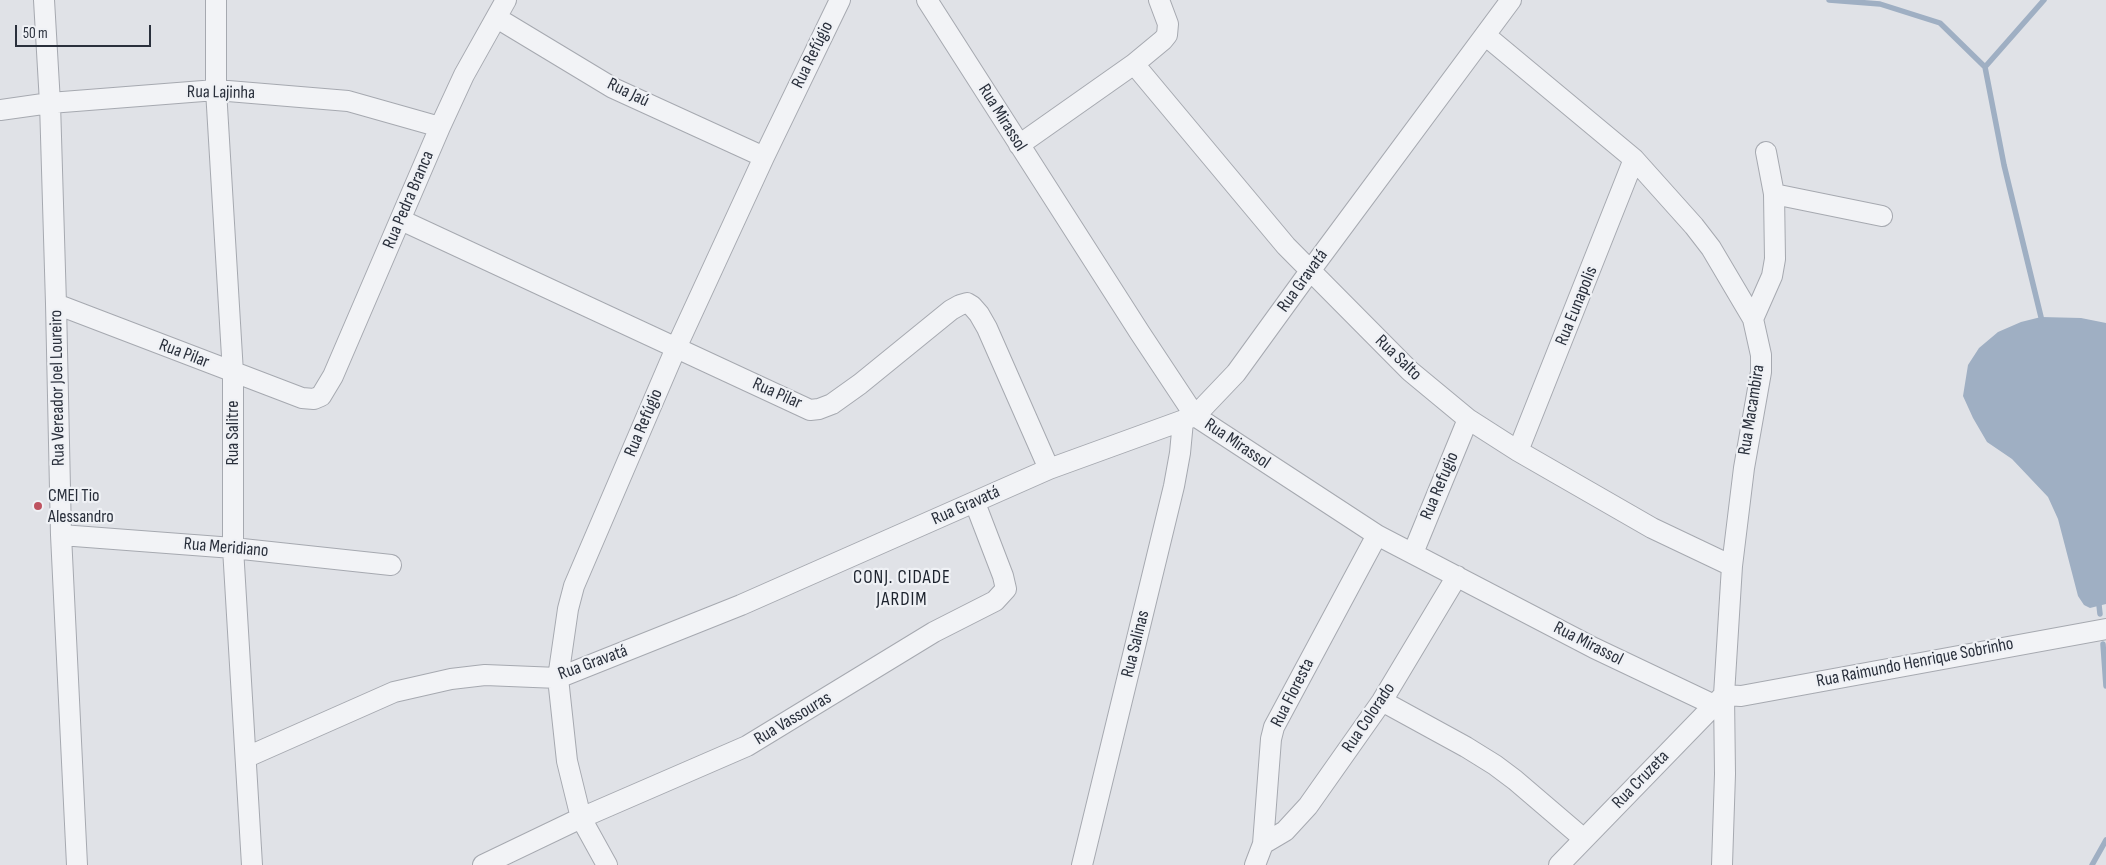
<!DOCTYPE html>
<html>
<head>
<meta charset="utf-8">
<style>
	body { margin:0 }
	#map { position:relative; width:2106px; height:865px; overflow:hidden; background:#e0e2e7; font-family:"Sofia Sans Condensed",sans-serif }
	canvas { display:block }
	.scale { position:absolute; left:15px; top:25px; width:136px; height:22px; box-sizing:border-box; border:2px solid #2a303c; border-top:0; padding-left:6px; font-size:15px; line-height:18px; white-space:nowrap; color:#2a303c; -webkit-text-stroke:4px #eff1f5; paint-order:stroke }
</style>
</head>
<body>
<div id="map">
<canvas width="2106" height="865"></canvas>
<div class="scale">50 m</div>
</div>
<script>
const context = document.querySelector('canvas').getContext('2d');
context.lineJoin = 'round';
function fillPath(path, color) {
  context.fillStyle = color;
  context.fill(path, 'evenodd');
}
function toPath(rows) {
  const path = new Path2D();
  for (const r of rows) {
    path.moveTo(r[0], r[1]);
    for (let i = 2; i < r.length; i += 2) path.lineTo(r[i], r[i + 1]);
  }
  return path;
}
function trace(path, color, width, dash) {
  context.strokeStyle = color;
  context.lineWidth = width;
  context.lineCap = dash ? 'butt' : 'round';
  context.setLineDash(dash || []);
  context.stroke(path);
}
function drawText(font, color, halo, rows, align = 'center') {
  context.font = font + ' "Sofia Sans Condensed",sans-serif';
  context.lineWidth = 4.5;
  context.setLineDash([]);
  context.textBaseline = 'middle';
  context.strokeStyle = halo;
  context.fillStyle = color;
  for (const [text, x, y, turn = 0] of rows) {
    context.save();
    context.translate(x, y);
    context.rotate((+turn || 0) * Math.PI / 180);
    context.textAlign = isNaN(turn) ? turn : align;
    if (halo) context.strokeText(text, 0, 0);
    context.fillText(text, 0, 0);
    context.restore();
  }
}
const water = toPath([
	[2041,317,2081,318,2106,323,2106,604,2090,608,2084,605,2078,596,2058,519,2048,497,2012,459,1987,442,1973,418,1963,396,1968,365,1979,348,1998,332,2021,322]
]);
const stream = toPath([
	[1829,0,1880,4,1940,23,1985,67,2004,165,2041,317],
	[1985,67,2044,0],
	[2099,605,2100,614],
	[2103,644,2106,686],
	[2092,865,2106,840]
]);
const minor = toPath([
	[44,0,50,103,56,304,61,535,77,865],
	[216,0,216,90,233,373,233,548,252,865],
	[927,0,1140,333,1195,416,1377,535,1594,648,1714,705],
	[497,18,613,88,764,157],
	[1485,35,1634,159,1694,226,1711,248,1753,319,1761,355,1761,372,1744,468,1732,566,1724,695,1725,774,1722,865],
	[1134,64,1286,246,1410,371,1468,419,1518,451,1652,528,1732,566],
	[0,110,50,103,216,90,348,101,440,127],
	[1019,145,1134,64,1163,40,1167,35,1168,24,1159,0],
	[1774,194,1882,216],
	[401,220,810,410,819,409,832,404,860,384,951,310,960,305,967,303,972,306,979,314,987,328,1049,469],
	[56,304,302,398,314,399,321,396,333,376,440,127,464,75,506,0],
	[1753,319,1772,276,1775,259,1774,194,1766,152],
	[1518,451,1634,159],
	[61,535,233,548,391,565],
	[1413,553,1468,419],
	[1724,695,1741,696,2106,629],
	[1382,701,1466,747,1495,765,1515,780,1584,839],
	[247,757,394,692,451,679,485,675,558,678,741,605,1049,469,1195,416,1236,373,1310,271,1511,0],
	[1263,844,1285,831,1308,806,1382,701,1457,576],
	[483,865,581,818,747,746,934,632,995,601,1006,589,1003,576,975,503],
	[607,865,581,818,567,761,558,678,568,609,574,586,676,348,764,157,840,0],
	[1082,865,1174,486,1180,453,1183,421],
	[1255,865,1263,844,1271,739,1274,727,1377,535],
	[1559,865,1723,696]
]);
const markers = [
	[38,506,5,"#be5360"]
];
const streetNames = [
	["Rua Refúgio",813,55,-64],
	["Rua Lajinha",221,93,1],
	["Rua Jaú",628,93,26],
	["Rua Mirassol",1002,118,58],
	["Rua Pedra Branca",409,200,-67],
	["Rua Gravatá",1303,281,-54],
	["Rua Eunapolis",1577,306,-68],
	["Rua Pilar",184,354,21],
	["Rua Salto",1398,358,44],
	["Rua Vereador Joel Loureiro",58,388,-91],
	["Rua Pilar",777,394,24],
	["Rua Macambira",1752,410,-81],
	["Rua Refúgio",644,423,-67],
	["Rua Salitre",233,433,-90],
	["Rua Mirassol",1237,444,34],
	["Rua Refugio",1440,486,-67],
	["Rua Gravatá",966,506,-24],
	["Rua Meridiano",226,548,5],
	["Rua Salinas",1136,644,-76],
	["Rua Mirassol",1588,644,27],
	["Rua Gravatá",593,663,-20],
	["Rua Raimundo Henrique Sobrinho",1915,663,-11],
	["Rua Floresta",1293,693,-63],
	["Rua Colorado",1369,718,-56],
	["Rua Vassouras",793,719,-31],
	["Rua Cruzeta",1641,780,-46]
];
const poiNames = [
	["CMEI Tio",48,496],
	["Alessandro",48,517]
];
const neighbourhoodNames = [
	["CONJ. CIDADE",902,578],
	["JARDIM",902,600]
];
fillPath(water, '#9fafc3');
trace(stream, '#9fafc3', 5.5);
trace(minor, '#a6a9b0', 22);
trace(minor, '#f2f3f6', 20);
for (const [x, y, r, color] of markers) {
  const dot = new Path2D();
  dot.arc(x, y, r, 0, 2 * Math.PI);
  context.fillStyle = color;
  context.fill(dot);
  trace(dot, '#eff1f5', 2);
}
drawText('18px', '#2a303c', '#eff1f5', streetNames);
drawText('18px', '#2a303c', '#eff1f5', poiNames, 'left');
context.letterSpacing = '1px';
drawText('19px', '#1c222d', '#eff1f5', neighbourhoodNames);
context.letterSpacing = '0px';
</script>
</body>
</html>
